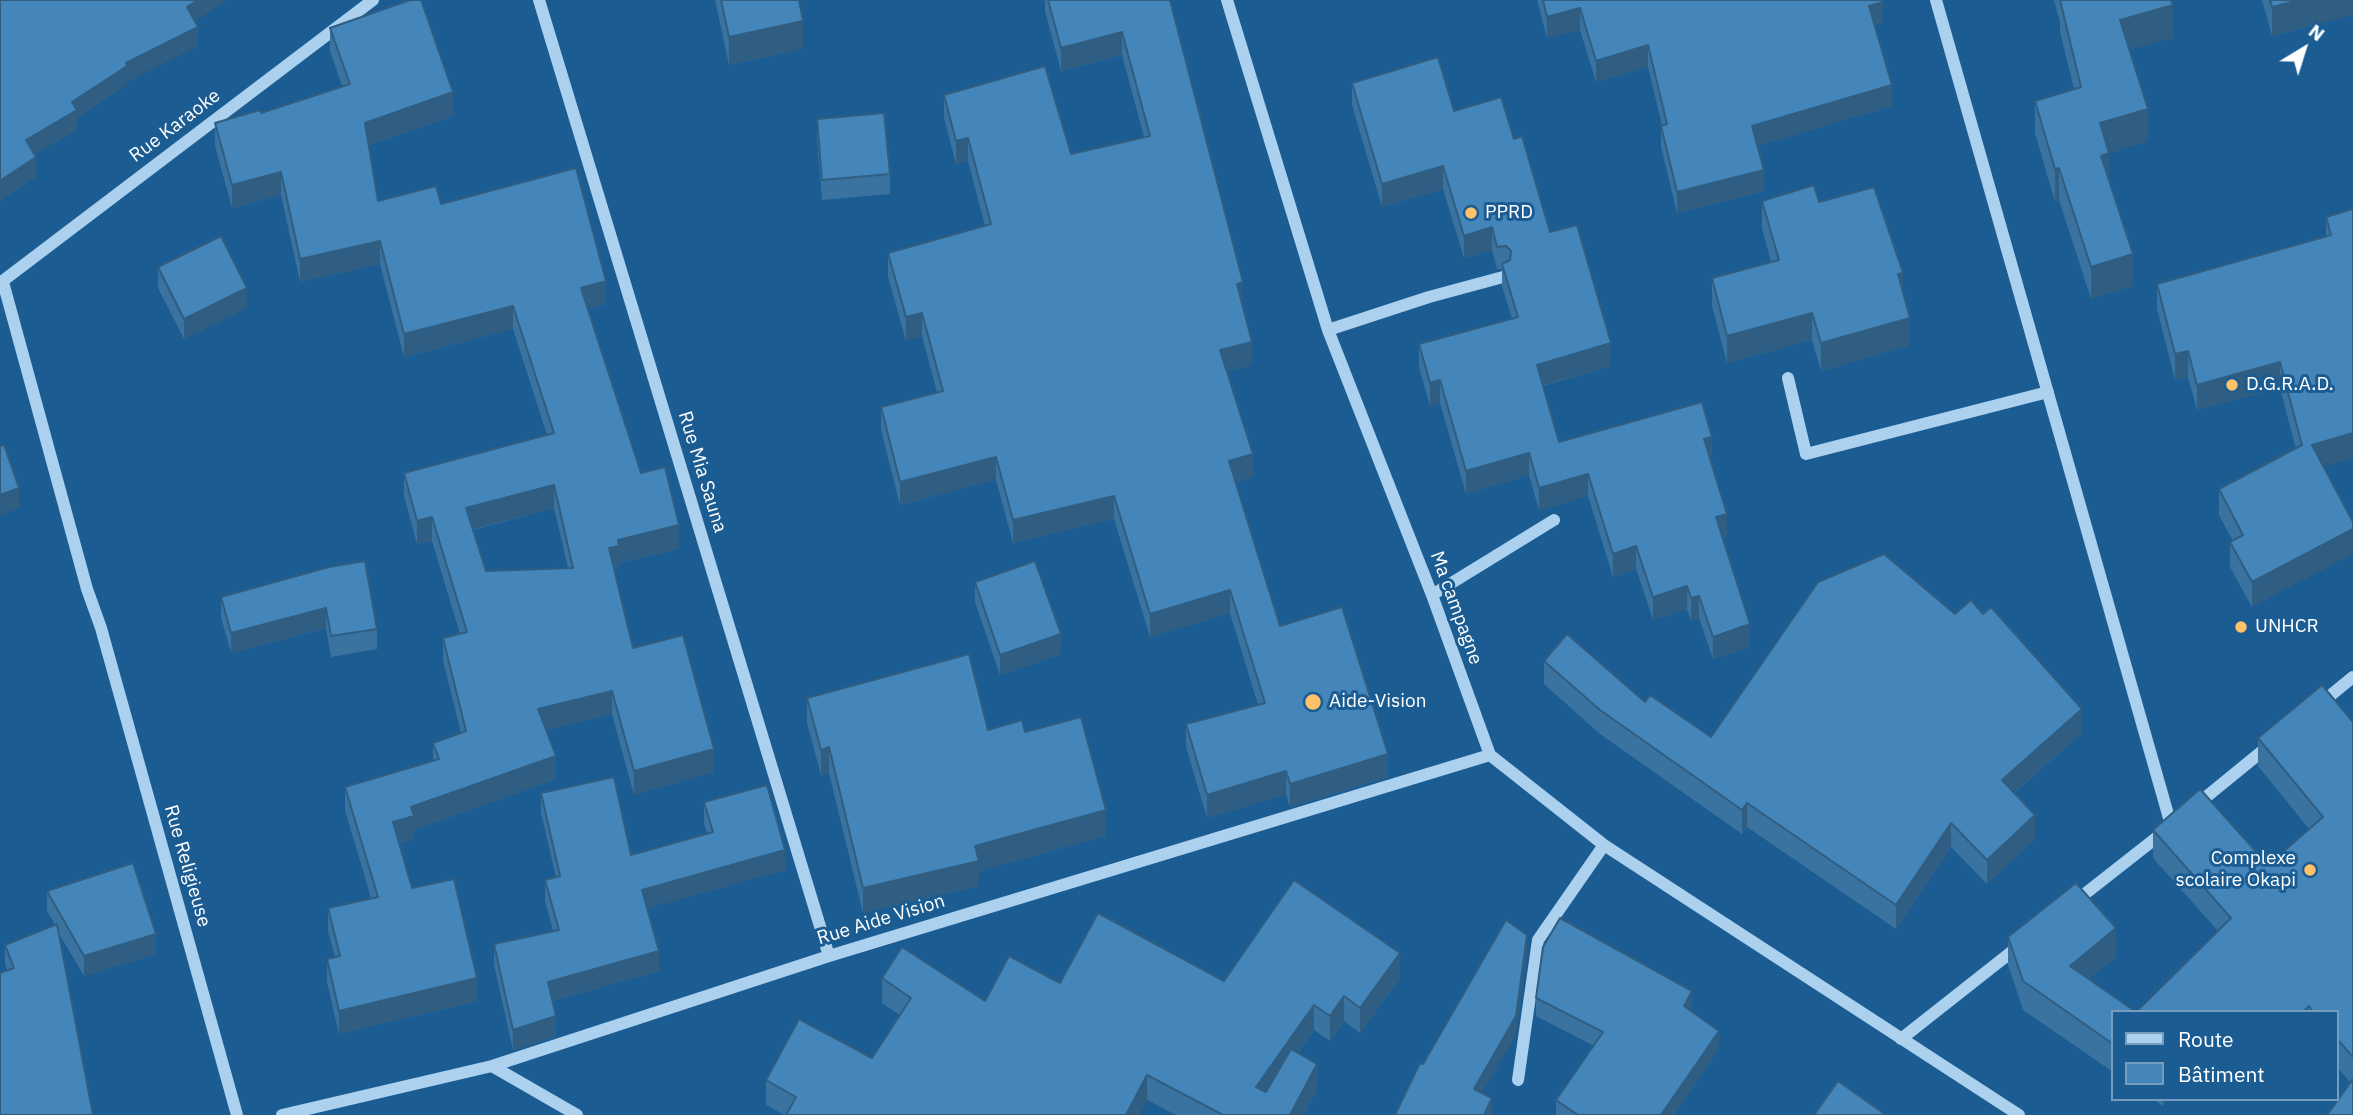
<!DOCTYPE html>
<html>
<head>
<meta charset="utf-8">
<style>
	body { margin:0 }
	#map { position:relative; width:2353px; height:1115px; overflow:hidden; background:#1b5c92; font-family:"IBM Plex Sans",sans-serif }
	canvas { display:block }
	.legend { position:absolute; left:2111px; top:1010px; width:228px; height:91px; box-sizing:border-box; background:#1b5c92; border:2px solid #769dbe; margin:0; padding:9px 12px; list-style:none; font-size:21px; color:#fff }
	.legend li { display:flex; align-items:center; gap:14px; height:35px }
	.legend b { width:35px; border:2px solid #769dbe }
	.north { position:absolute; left:2269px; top:14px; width:70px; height:70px; -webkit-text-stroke:5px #1b5c92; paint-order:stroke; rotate:38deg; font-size:19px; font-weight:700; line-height:28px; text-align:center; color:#fff }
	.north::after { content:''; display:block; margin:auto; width:24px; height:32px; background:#fff; clip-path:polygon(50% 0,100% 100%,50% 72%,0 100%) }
</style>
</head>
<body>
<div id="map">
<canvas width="2353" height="1115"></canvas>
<ul class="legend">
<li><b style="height:9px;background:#abd1ef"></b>Route</li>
<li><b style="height:19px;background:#4486b9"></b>Bâtiment</li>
</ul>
<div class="north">N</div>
</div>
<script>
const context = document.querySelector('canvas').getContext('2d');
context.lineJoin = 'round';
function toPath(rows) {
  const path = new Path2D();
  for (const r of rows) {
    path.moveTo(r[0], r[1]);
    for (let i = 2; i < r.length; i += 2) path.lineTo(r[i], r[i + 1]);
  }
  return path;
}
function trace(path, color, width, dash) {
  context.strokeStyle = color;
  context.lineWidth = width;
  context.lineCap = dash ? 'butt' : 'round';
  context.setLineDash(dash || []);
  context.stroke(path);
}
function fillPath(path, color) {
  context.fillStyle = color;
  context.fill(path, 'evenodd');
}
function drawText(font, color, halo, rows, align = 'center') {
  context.font = font + ' "IBM Plex Sans",sans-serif';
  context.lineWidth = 6;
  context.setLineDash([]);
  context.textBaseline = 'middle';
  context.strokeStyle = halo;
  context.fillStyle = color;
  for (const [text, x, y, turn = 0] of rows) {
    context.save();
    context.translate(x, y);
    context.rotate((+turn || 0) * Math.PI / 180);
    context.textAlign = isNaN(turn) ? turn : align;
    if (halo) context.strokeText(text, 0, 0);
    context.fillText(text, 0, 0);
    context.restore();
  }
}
const minor = toPath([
	[539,0,829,956],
	[1227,0,1328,330,1432,595,1490,755,1604,845,2019,1115],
	[1936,0,2171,825],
	[3,282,87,589,101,628,237,1115],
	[0,283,373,0],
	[1328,330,1429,297,1503,277],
	[1788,378,1806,454,2048,392],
	[1432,595,1554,520],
	[2320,704,2353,677],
	[2195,806,2271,744],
	[2072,904,2165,831],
	[1901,1039,2019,946],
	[492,1066,577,1115],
	[1518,1080,1538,940,1604,845],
	[282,1115,492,1066,829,956,1490,755]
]);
const wall = toPath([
	[715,0,799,0,803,49,729,65],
	[1045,0,1170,0,1243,305,1252,365,1227,371,1253,477,1235,483,1280,626,1388,777,1290,807,1286,794,1207,818,1186,747,1186,724,1258,705,1230,613,1150,637,1114,519,1013,543,996,480,900,505,881,430,881,407,937,392,922,336,906,341,888,277,888,253,985,226,968,161,956,164,944,118,944,95,1071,154,1144,137,1122,55,1061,71,1045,11],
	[1537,0,1882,0,1883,23,1875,25,1892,106,1757,146,1764,191,1677,213,1661,147,1661,126,1662,125,1648,67,1596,82,1580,30,1547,38],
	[2054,0,2171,0,2173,38,2130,49,2148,141,2109,153,2109,179,2133,286,2091,299,2059,200,2055,202,2035,133,2035,101,2074,89,2060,32,2060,22],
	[2262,0,2353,0,2353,15,2272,36],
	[330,28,453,116,369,145,378,201,441,204,606,304,588,309,641,473,679,549,619,563,619,569,614,570,633,648,714,772,634,795,612,714,546,730,556,779,414,830,414,839,399,844,412,888,477,1001,339,1034,327,982,327,959,335,957,328,931,328,908,371,898,345,810,345,787,433,761,433,743,461,733,443,661,443,638,460,634,432,541,417,544,404,496,404,473,547,435,513,329,404,357,380,264,300,282,281,195,232,208,215,146,215,123,261,113,342,86,330,51],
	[554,508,568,568,486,571,473,530],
	[1352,83,1454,111,1514,139,1550,232,1611,366,1543,386,1559,442,1712,460,1711,460,1727,537,1723,538,1750,647,1713,659,1699,618,1691,621,1687,609,1653,620,1636,569,1613,577,1588,496,1539,510,1529,475,1466,494,1440,403,1430,406,1419,367,1419,344,1512,319,1502,286,1502,269,1497,269,1492,250,1464,258,1443,189,1382,207,1352,105],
	[817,119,890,174,890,194,822,200,817,139],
	[1762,201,1819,202,1903,290,1910,345,1821,371,1812,340,1727,363,1712,306,1712,278,1771,262,1762,228],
	[2353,209,2324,467,2252,607,2230,567,2230,542,2233,541,2219,515,2219,489,2296,449,2280,388,2197,410,2188,377,2175,380,2157,309,2157,284,2326,237,2326,217],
	[158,267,247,308,184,339,158,288],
	[329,567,377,629,377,649,331,657,326,628,231,653,221,617,221,597],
	[975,582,1061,654,1000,675,975,602],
	[1544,661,1645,702,1711,737,2082,733,2014,793,2035,839,1987,884,1951,847,1896,929,1747,827,1742,834,1600,734,1544,684],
	[807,698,988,730,1025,732,1106,836,979,871,979,886,863,913,829,773,821,775,807,723],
	[2353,722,2353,1115,2350,1082,2337,1067,2337,1012,2136,1012,2218,931,2153,858,2153,830,2268,865,2309,829,2258,766,2258,738],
	[541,793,631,855,707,833,704,823,704,802,785,870,647,908,659,971,552,1001,556,1036,513,1050,494,965,494,944,553,931,545,901,545,880,556,877,541,813],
	[47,891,156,954,84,976,58,932,93,1115,7,970,5,964,5,945,55,925,47,911],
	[2008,937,2116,957,2088,979,2113,1012,2113,1072,2023,1010,2008,965],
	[882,978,985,1001,1060,983,1400,978,1360,1033,1344,1021,1330,1041,1314,1030,1298,1053,1317,1089,1304,1115,1176,1115,1147,1100,1139,1115,784,1115,766,1105,766,1080,872,1058,900,1015,882,1003],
	[1536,998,1692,1010,1691,1011,1719,1049,1674,1115,1556,1115,1556,1100,1594,1046,1536,1016],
	[2153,1099,2168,1099,2163,1106]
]);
const shadedWall = toPath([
	[198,0,227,0,187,27,187,7],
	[2300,0,2353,0,2353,15,2272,36,2272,7],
	[1883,2,1883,23,1869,27,1869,6],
	[2173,5,2173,38,2120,52,2120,20],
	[1580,8,1580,30,1547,38,1547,17],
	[803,21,803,49,729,65,729,37],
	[198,27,198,46,127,82,127,85,77,118,77,130,26,160,26,140,72,102,126,63],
	[1122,32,1122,55,1061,71,1061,48],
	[1648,45,1648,67,1596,82,1596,61],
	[1892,85,1892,106,1752,148,1752,126],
	[453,92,453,116,365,146,365,123],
	[2148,109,2148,141,2100,156,2100,123],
	[968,138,968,161,956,164,956,141],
	[2109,153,2109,185,2101,156],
	[36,157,36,177,0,201,0,181],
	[1443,166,1443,189,1382,207,1382,184],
	[2059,168,2059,200,2055,202,2055,169],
	[1764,170,1764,191,1677,213,1677,192],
	[281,172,281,195,232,208,232,185],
	[1492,227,1492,250,1464,258,1464,236],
	[380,241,380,264,300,282,300,259],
	[2133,254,2133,286,2091,299,2091,267],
	[1903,273,1903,300,1898,274],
	[606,281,606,304,581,311,581,288],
	[1243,282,1243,306,1237,284],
	[247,288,247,308,184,339,184,319],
	[513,306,513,329,404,357,404,334],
	[922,313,922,336,906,341,906,317],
	[1812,313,1812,340,1727,363,1727,336],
	[1910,318,1910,345,1821,371,1821,343],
	[1252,342,1252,365,1220,373,1220,350],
	[1611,343,1611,366,1537,387,1537,365],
	[2188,351,2188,377,2175,380,2175,354],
	[2280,362,2280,388,2197,410,2197,385],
	[1440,380,1440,403,1430,406,1430,383],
	[2353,433,2353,458,2312,470,2312,445],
	[1712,437,1712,460,1704,462,1704,439],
	[1529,453,1529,475,1466,494,1466,471],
	[1253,454,1253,477,1229,485,1229,461],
	[996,457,996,480,900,505,900,482],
	[1588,474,1588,496,1539,510,1539,488],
	[554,485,554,508,466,531,466,508],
	[19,488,19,508,0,515,0,495],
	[1114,496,1114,519,1013,543,1013,520],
	[1727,514,1727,537,1716,540,1716,517],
	[432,517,432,541,417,544,417,521],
	[679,525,679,549,619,563,619,569,609,571,609,548,618,540],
	[2353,529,2353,554,2252,607,2252,582],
	[1636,546,1636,569,1613,577,1613,554],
	[1687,586,1687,609,1653,620,1653,597],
	[1230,590,1230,613,1150,637,1150,614],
	[1699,596,1699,618,1691,621,1691,598],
	[326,608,326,628,231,653,231,633],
	[1750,624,1750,647,1713,659,1713,637],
	[1061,634,1061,654,1000,675,1000,655],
	[612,691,612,714,538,732,538,709],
	[2082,709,2082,733,2002,803,2002,780],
	[829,747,829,773,821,775,821,750],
	[714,749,714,772,634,795,634,771],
	[1388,754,1388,777,1290,807,1290,784],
	[556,756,556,779,414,830,414,839,393,846,393,822,411,807],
	[1286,771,1286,794,1207,818,1207,795],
	[1747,803,1747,827,1742,834,1742,810],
	[1106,810,1106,836,979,871,979,886,863,913,863,888,975,846],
	[2035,815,2035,839,1987,884,1987,860],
	[1951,823,1951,847,1896,929,1896,905],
	[785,850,785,870,642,910,642,890],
	[2116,928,2116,957,2070,994,2070,966],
	[156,934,156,954,84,976,84,956],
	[1527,935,1527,954,1516,1035,1474,1107,1474,1089],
	[659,951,659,971,548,1002,548,982],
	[1400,953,1400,978,1360,1033,1360,1008],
	[477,978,477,1001,339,1034,339,1011],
	[1692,991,1692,1010,1684,1024,1684,1006],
	[1344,996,1344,1021,1330,1041,1330,1016],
	[1314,1005,1314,1030,1256,1112,1256,1087],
	[556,1016,556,1036,513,1050,513,1030],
	[1719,1031,1719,1049,1674,1115,1661,1115],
	[1317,1064,1317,1089,1304,1115,1290,1115],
	[1147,1075,1147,1100,1139,1115,1126,1115],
	[1492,1098,1492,1115,1484,1115],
	[2163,1099,2168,1099,2163,1106]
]);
const building = toPath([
	[0,0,198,0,187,7,198,27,126,63,127,66,72,102,77,110,26,140,36,157,0,181,0,0],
	[410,0,421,0,453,92,365,123,378,201,436,186,441,204,576,168,606,281,581,288,641,473,665,467,679,525,618,540,619,546,609,548,633,648,683,635,714,749,634,771,612,691,538,709,556,756,411,807,414,816,393,822,412,888,454,879,477,978,339,1011,327,959,340,956,328,908,378,897,345,787,439,759,433,743,466,731,443,638,467,632,432,517,417,521,404,473,554,433,513,306,404,334,380,241,300,259,281,172,232,185,215,123,260,110,261,113,350,84,330,28,410,0],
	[554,485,573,568,486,571,466,508,554,485],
	[721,0,799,0,803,21,729,37,721,0],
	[1048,0,1170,0,1243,282,1237,284,1252,342,1220,350,1253,454,1229,461,1280,626,1342,607,1388,754,1290,784,1286,771,1207,795,1186,724,1265,703,1230,590,1150,614,1114,496,1013,520,996,457,900,482,881,407,943,391,922,313,906,317,888,253,991,224,968,138,956,141,944,95,1045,66,1071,154,1150,136,1122,32,1061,48,1048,0],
	[1543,0,1882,0,1883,2,1869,6,1892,85,1752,126,1764,170,1677,192,1661,126,1667,124,1648,45,1596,61,1580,8,1547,17,1543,0],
	[2060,0,2171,0,2173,5,2120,20,2148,109,2100,123,2109,153,2101,156,2133,254,2091,267,2059,168,2055,169,2035,101,2081,87,2060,0],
	[2270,0,2300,0,2272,7,2270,0],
	[1438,57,1454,111,1501,97,1514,139,1522,136,1550,232,1577,225,1611,343,1537,365,1559,442,1702,402,1712,437,1704,439,1727,514,1716,517,1750,624,1713,637,1699,596,1691,598,1687,586,1653,597,1636,546,1613,554,1588,474,1539,488,1529,453,1466,471,1440,380,1430,383,1419,344,1518,317,1502,264,1510,260,1511,251,1506,246,1497,247,1492,227,1464,236,1443,166,1382,184,1352,83,1438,57],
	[884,113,890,174,822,180,817,119,884,113],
	[1814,185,1819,202,1874,187,1903,273,1898,274,1910,318,1821,343,1812,313,1727,336,1712,278,1779,260,1762,201,1814,185],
	[2353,209,2353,433,2312,445,2353,522,2353,529,2252,582,2230,542,2243,535,2219,489,2302,445,2280,362,2197,385,2188,351,2175,354,2157,284,2331,235,2326,217,2353,209],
	[221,236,247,288,184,319,158,267,221,236],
	[4,445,19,488,0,495,0,446,4,445],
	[1884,554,1955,614,1971,600,1983,614,1991,607,2082,709,2002,780,2035,815,1987,860,1951,823,1896,905,1747,803,1742,810,1600,710,1544,661,1567,634,1645,702,1650,695,1711,737,1818,582,1884,554],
	[365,561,377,629,331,636,326,608,231,633,221,597,329,567,365,561],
	[1035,561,1061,634,1000,655,975,582,1035,561],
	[969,654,988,730,1022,720,1025,732,1081,717,1106,810,975,846,979,861,863,888,829,747,821,750,807,698,969,654],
	[2322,685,2353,722,2353,1057,2337,1039,2337,1012,2313,1012,2309,1006,2303,1012,2136,1012,2231,918,2153,830,2200,789,2268,865,2323,817,2258,738,2322,685],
	[614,777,631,855,713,832,704,802,767,785,785,850,642,890,659,951,548,982,556,1016,513,1030,494,944,559,930,545,880,560,876,541,793,614,777],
	[133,863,156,934,84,956,47,891,133,863],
	[1294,880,1400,953,1360,1008,1344,996,1330,1016,1314,1005,1256,1087,1266,1092,1291,1049,1317,1064,1290,1115,1223,1115,1147,1075,1126,1115,786,1115,796,1097,766,1080,799,1019,872,1058,911,998,882,978,902,947,985,1001,1009,956,1060,983,1098,913,1224,981,1294,880],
	[2076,883,2116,928,2070,966,2136,1012,2113,1012,2113,1044,2023,981,2008,937,2076,883],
	[1560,918,1692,991,1684,1006,1719,1031,1661,1115,1578,1115,1556,1100,1603,1032,1536,998,1543,947,1560,918],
	[1506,920,1527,935,1516,1016,1474,1089,1492,1098,1484,1115,1395,1115,1420,1063,1423,1064,1506,920],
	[57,924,93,1115,0,1115,0,973,14,968,5,945,57,924],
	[2353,1079,2353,1115,2327,1115,2353,1079],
	[1838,1081,1886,1115,1814,1115,1838,1081]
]);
const markers = [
	[1471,213,7,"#ffc269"],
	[2232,385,7,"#ffc269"],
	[2241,627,7,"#ffc269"],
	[1313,702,9,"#ffc269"],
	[2310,870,7,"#ffc269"]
];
const streetNames = [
	["Rue Karaoke",175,126,-37],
	["Rue Mia Sauna",702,472,73],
	["Ma campagne",1456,608,70],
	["Rue Religieuse",187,866,74],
	["Rue Aide Vision",881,920,-17]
];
const poiNames = [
	["PPRD",1485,213],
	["D.G.R.A.D.",2246,385],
	["UNHCR",2255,627],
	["Aide-Vision",1329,702],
	["Complexe",2296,859,"right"],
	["scolaire Okapi",2296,881,"right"]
];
trace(minor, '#abd1ef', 12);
fillPath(wall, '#3a739f');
fillPath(shadedWall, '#305e82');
fillPath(building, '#4486b9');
trace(building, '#305e82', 2);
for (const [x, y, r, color] of markers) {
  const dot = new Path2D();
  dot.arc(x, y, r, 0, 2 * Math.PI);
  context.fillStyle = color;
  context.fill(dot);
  trace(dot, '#1b5c92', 2.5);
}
drawText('19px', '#fff', '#1b5c92', streetNames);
drawText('19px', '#fff', '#1b5c92', poiNames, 'left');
</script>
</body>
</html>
